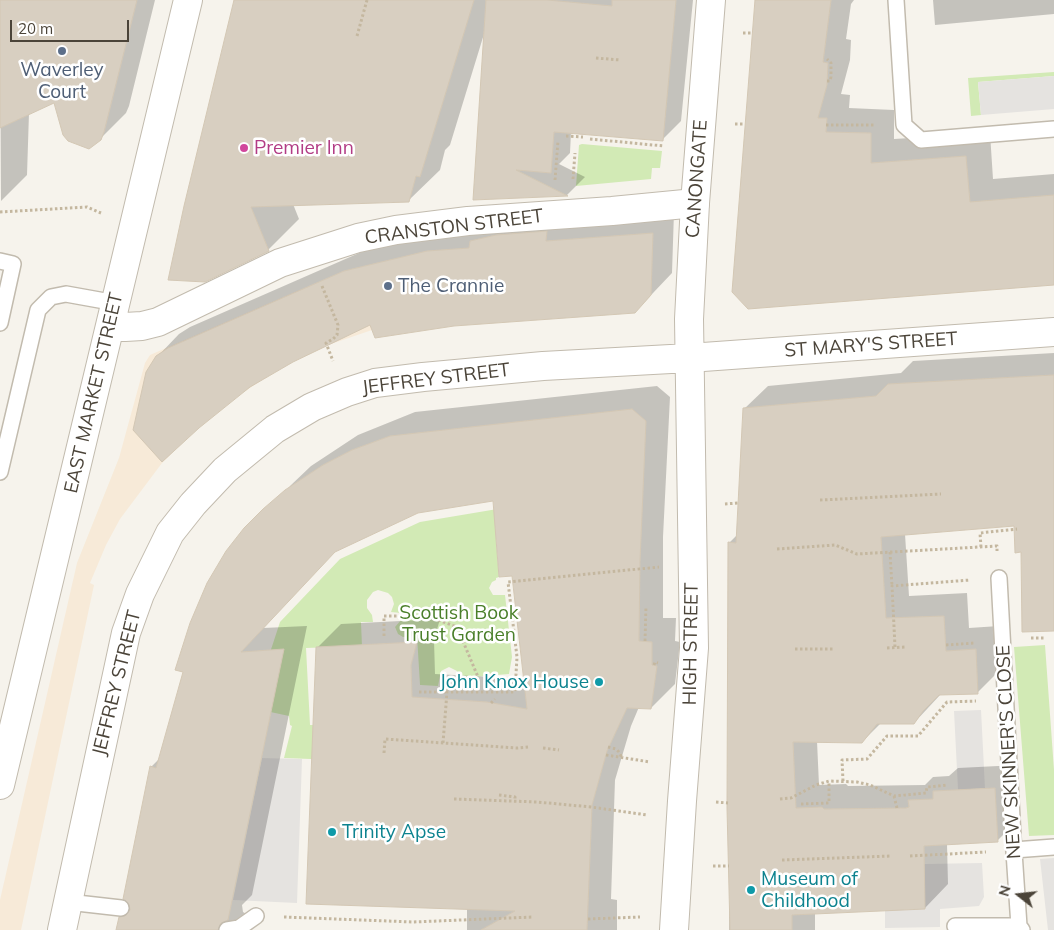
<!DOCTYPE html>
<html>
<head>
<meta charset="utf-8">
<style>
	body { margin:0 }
	#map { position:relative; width:1054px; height:930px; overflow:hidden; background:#f6f3ec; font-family:Mulish,sans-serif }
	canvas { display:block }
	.north { position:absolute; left:994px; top:870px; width:50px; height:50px; -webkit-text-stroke:4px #fff; paint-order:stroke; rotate:286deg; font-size:14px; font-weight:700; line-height:20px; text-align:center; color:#4b4439 }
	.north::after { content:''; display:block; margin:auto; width:18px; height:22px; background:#4b4439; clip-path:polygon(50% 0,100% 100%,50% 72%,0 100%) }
	.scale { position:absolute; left:10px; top:20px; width:119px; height:22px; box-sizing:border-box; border:2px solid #4b4439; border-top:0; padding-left:6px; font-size:15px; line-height:18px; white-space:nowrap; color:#4b4439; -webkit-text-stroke:4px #fff; paint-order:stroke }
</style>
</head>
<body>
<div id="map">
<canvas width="1054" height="930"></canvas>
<div class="north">N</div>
<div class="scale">20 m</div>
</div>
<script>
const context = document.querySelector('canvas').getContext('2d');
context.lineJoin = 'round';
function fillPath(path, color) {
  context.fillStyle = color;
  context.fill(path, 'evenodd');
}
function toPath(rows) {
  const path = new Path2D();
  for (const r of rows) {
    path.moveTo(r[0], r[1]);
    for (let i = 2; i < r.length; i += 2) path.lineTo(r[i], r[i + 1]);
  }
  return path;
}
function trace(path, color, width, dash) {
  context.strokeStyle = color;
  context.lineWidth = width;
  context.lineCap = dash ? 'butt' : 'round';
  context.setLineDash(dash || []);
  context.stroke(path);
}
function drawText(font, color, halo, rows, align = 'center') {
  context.font = font + ' Mulish,sans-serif';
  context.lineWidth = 5;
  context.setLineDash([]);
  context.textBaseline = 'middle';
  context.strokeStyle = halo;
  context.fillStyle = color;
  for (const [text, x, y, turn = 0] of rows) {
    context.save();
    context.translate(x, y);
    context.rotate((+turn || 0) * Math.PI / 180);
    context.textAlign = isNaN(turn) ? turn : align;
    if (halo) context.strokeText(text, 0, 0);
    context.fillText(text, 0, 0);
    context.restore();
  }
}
const commercial = toPath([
	[358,268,372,330,331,344,293,362,271,374,232,400,189,436,162,463,120,519,106,545,90,583,94,585,21,930,0,930,0,900,77,563,119,458,145,363,150,355,297,291]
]);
const green = toPath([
	[1054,72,1054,76,978,82,981,115,971,116,968,78],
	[582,144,662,151,660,168,652,168,651,179,576,186,579,145],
	[545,501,496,539,499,577,496,578,496,580,492,582,489,588,493,595,505,595,512,657,509,674,459,678,457,671,449,667,441,671,438,686,420,685,417,636,403,637,398,634,395,627,401,620,401,613,391,612,394,604,392,597,388,593,378,590,373,592,367,600,367,608,372,615,373,622,361,622,362,646,306,648,310,725,365,725,364,761,284,758,292,726,290,725,289,716,261,710,259,686,280,622,340,559,420,522],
	[1045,645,1054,770,1054,835,1029,836,1014,647]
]);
const parking = toPath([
	[1054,76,1054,109,981,115,978,82],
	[981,710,985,788,958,790,954,711],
	[262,758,302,759,297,903,233,900],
	[1054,858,1054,930,1048,930,1040,859],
	[982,863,984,897,979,906,940,909,940,927,885,928,885,910,925,909,924,864]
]);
const shadow = toPath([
	[0,0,155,0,129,106,126,113,100,139,55,101,29,113,27,175,1,201],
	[235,0,693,0,681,121,662,140,571,132,570,153,559,164,585,177,567,195,474,198,484,34,450,145,445,150,440,170,409,200,293,204,299,219,268,250,205,281],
	[756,0,854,0,851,4,846,39,851,40,850,60,841,94,850,95,849,108,894,110,894,139,990,133,993,179,1054,174,1054,283,748,307],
	[933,0,1054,0,1054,14,935,25],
	[674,212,672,273,635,312,371,323,157,357,179,334,190,327,366,250,450,230],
	[1054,353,1054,629,1022,551,1015,525,905,534,909,596,967,593,969,628,999,626,1001,669,977,693,941,694,914,723,881,723,862,742,817,741,819,785,846,784,848,786,925,785,933,777,949,776,958,768,1018,765,1020,818,997,841,947,844,948,884,925,908,815,913,815,930,729,930,729,912,731,910,729,543,738,534,744,409,768,386,901,373,913,361],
	[657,386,670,397,663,537,663,618,676,618,675,641,680,642,675,684,651,708,639,707,631,726,615,780,611,899,617,900,617,930,467,930,467,908,317,648,341,624,440,619,434,640,435,674,512,678,525,681,513,575,494,499,417,511,337,549,263,628,307,626,252,895,242,905,243,912,248,915,245,930,118,930,120,918,131,907,151,767,160,758,290,486,311,466,358,435,415,412]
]);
const building = toPath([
	[0,0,137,0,104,132,101,140,89,149,68,141,63,135,54,103,0,128,0,0],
	[234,0,474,0,420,177,416,176,409,202,251,207,269,251,205,282,168,280,184,206,234,0],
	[486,0,547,0,612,6,612,0,676,0,663,141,554,132,551,173,516,170,568,196,473,200,486,0],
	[755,0,831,0,823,62,828,63,827,85,818,118,827,118,826,132,871,133,871,163,966,156,970,202,1054,195,1054,285,748,309,732,292,755,0],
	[547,231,546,241,653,233,651,295,635,313,454,326,375,338,370,325,293,362,250,387,199,428,162,462,133,430,146,372,156,356,168,348,344,271,427,251,469,248,470,241,496,235,547,231],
	[1054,375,1054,631,1022,632,1021,552,1015,553,1014,526,881,537,886,618,944,616,946,651,976,649,978,694,939,695,923,711,914,724,877,724,862,743,793,742,796,808,822,807,824,809,906,808,909,807,908,800,933,799,933,791,995,788,998,842,924,846,925,909,792,915,792,930,730,930,727,808,728,542,736,543,743,408,876,396,888,384,1054,375],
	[632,409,646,421,640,561,639,641,652,642,652,665,657,666,651,709,627,708,607,751,592,805,587,930,481,930,515,911,306,904,316,647,417,642,411,665,412,697,487,702,527,709,512,576,499,577,493,501,418,513,335,552,241,652,284,649,228,920,221,923,218,930,116,930,119,917,125,916,130,910,129,904,123,899,150,766,156,768,183,672,175,670,190,623,207,583,226,551,244,528,263,509,285,490,323,465,352,450,390,436,632,409]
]);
const path = toPath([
	[743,33,752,33],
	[357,36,367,0],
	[596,58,620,60],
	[827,81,830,81,831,77,831,63,827,59],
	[735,124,745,124],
	[826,125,876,125],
	[566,136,583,137],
	[590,139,664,146],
	[573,179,575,153],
	[555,180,558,141],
	[0,212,87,207,101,213],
	[322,286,338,325,337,335,333,339,326,343,333,361],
	[820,500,941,494],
	[725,504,738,503],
	[981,547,980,533,1017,529],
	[777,549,835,545,857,554,997,546,997,551],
	[890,552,892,586],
	[384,636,384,616,427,616,457,627,478,677,477,692],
	[1031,638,1046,638],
	[645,641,646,606],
	[946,645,975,643],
	[895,647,892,586,970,580],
	[887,648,905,647],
	[795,649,833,649],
	[654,665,655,662,658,663],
	[419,692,447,692,448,677],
	[491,703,495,699],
	[443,743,447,692,515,692,517,657,508,582,659,567],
	[608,747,616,749,619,752,622,758],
	[543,748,559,750],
	[384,753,385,739,517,748,528,747],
	[606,755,650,762],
	[843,781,842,760,867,759,887,736,918,736,947,702,976,701],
	[499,795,515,797,515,801],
	[894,796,897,808],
	[454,799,537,802,591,807,647,815],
	[780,799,791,798,816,785,829,781,857,782,870,785,894,796,926,793,927,787,947,785],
	[716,802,728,803],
	[801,804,829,803,829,781],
	[910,856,986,852],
	[782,860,891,856],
	[713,866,729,866],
	[284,917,413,922,533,917],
	[588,919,640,917]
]);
const service = toPath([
	[896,0,904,125,921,140,1054,129],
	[0,261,13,264,0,323],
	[0,472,38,310,51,297,66,294,116,303],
	[999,578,1013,837,1019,926,1022,930],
	[1014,850,1054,847],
	[68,902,121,908],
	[955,926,1019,926],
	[227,930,239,928,256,916]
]);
const minor = toPath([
	[110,326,125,327,142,326,158,322,280,263,358,238,396,230,468,221,612,211,695,203],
	[0,785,188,0]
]);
const tertiary = toPath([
	[62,930,126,633,140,594,170,533,193,504,225,470,275,429,312,407,347,392,375,383,423,377,543,366,689,358,1054,332],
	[674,930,682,801,694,648,689,319,695,203,711,0]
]);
const markers = [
	[62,51,5,"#5c6f8a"],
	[244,148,5,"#d1479c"],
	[388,286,5,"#5c6f8a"],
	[599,682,5,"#0f9aa8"],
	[332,832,5,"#0f9aa8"],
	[751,890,5,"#0f9aa8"]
];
const serviceNames = [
	["Waverley",62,70],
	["Court",62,92],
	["The Crannie",398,286,"left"]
];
const hotelNames = [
	["Premier Inn",254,148]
];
const streetNames = [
	["CANONGATE",697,179,-86],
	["CRANSTON STREET",454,227,-7],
	["ST MARY'S STREET",871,345,-4],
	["JEFFREY STREET",436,379,-7],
	["EAST MARKET STREET",94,393,-77],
	["HIGH STREET",691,644,-89],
	["JEFFREY STREET",117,683,-76],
	["NEW SKINNER'S CLOSE",1009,752,-93]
];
const parkNames = [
	["Scottish Book",459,613],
	["Trust Garden",459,635]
];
const cultureNames = [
	["John Knox House",589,682,"right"],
	["Trinity Apse",342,832],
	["Museum of",761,879],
	["Childhood",761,901]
];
fillPath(commercial, '#f7ead8');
fillPath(green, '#d2eab5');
fillPath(parking, '#e5e3e0');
fillPath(shadow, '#0003');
fillPath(building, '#d8cfc1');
trace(building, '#d3c7b4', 1);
trace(service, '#c2bbae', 18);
trace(minor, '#c2bbae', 30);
trace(tertiary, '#c2bbae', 30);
trace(path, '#c4b79f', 3, [2.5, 2.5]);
trace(service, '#fff', 15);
trace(minor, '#fff', 28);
trace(tertiary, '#fff', 28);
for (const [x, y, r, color] of markers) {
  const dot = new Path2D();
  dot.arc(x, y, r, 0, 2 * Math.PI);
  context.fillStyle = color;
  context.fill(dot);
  trace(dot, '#fff', 2);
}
drawText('19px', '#4e5e75', '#fff', serviceNames);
drawText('19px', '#b23c85', '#fff', hotelNames, 'left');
drawText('19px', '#4b4439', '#fff', streetNames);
drawText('19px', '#4a7f2a', '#fff', parkNames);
drawText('19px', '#0d838f', '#fff', cultureNames, 'left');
</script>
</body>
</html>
